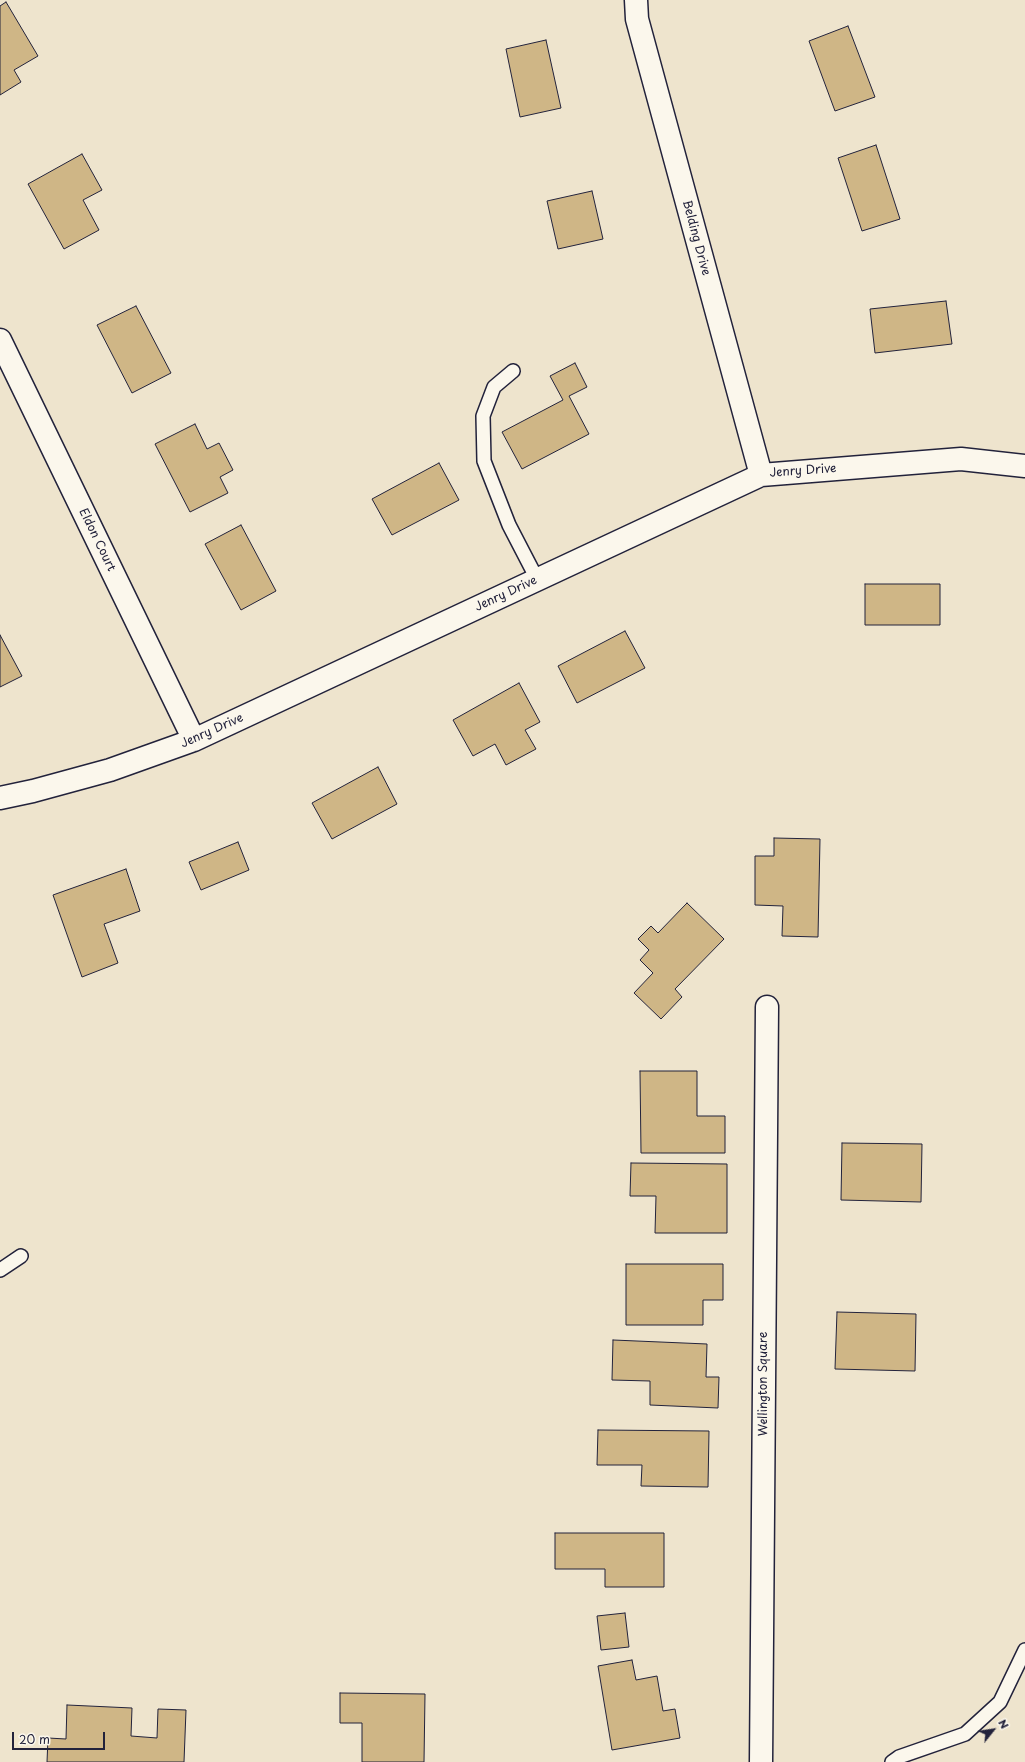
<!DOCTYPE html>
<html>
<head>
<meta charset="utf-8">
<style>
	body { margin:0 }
	#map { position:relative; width:1025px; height:1762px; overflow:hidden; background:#eee4cd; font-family:"Playpen Sans",sans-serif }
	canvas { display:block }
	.north { position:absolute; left:973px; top:1710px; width:40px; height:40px; -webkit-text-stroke:3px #fbf7ec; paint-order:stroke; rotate:60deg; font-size:11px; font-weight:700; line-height:16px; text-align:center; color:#22223b }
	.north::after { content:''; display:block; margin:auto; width:14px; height:18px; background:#22223b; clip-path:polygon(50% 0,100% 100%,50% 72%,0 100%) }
	.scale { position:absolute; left:12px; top:1732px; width:93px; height:18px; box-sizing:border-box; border:2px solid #22223b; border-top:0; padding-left:5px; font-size:12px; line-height:14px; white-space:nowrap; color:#22223b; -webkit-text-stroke:3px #fbf7ec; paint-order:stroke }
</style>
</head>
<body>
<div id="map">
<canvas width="1025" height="1762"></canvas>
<div class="north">N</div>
<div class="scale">20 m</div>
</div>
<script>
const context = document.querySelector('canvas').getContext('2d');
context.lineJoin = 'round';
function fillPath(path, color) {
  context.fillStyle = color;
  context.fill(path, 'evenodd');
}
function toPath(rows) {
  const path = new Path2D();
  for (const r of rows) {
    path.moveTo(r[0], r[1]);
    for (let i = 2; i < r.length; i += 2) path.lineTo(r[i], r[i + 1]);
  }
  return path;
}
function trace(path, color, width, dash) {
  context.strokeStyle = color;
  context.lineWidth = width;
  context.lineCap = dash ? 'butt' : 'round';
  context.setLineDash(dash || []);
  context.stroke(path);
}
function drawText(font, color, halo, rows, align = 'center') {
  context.font = font + ' "Playpen Sans",sans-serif';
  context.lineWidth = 3;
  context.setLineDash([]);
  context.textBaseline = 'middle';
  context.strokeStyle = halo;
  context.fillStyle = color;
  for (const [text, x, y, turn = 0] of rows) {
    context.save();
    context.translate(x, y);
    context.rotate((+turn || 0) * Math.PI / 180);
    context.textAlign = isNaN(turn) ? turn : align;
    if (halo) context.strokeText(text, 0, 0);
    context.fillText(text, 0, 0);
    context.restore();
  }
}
const building = toPath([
	[6,2,38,56,14,70,21,82,0,95,0,6,6,2],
	[848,26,875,97,835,111,809,41,848,26],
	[546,40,561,108,520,117,506,49,546,40],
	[876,145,900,219,862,231,838,158,876,145],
	[82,154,102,190,83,200,99,230,64,249,28,184,82,154],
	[592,191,603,239,558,249,547,201,592,191],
	[946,301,952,344,875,353,870,309,946,301],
	[136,306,171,373,132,393,97,325,136,306],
	[575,363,587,387,569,396,589,434,522,469,502,432,563,400,550,376,575,363],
	[195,424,207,449,219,443,233,470,220,477,228,493,190,512,155,444,195,424],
	[439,463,459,500,392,535,372,499,439,463],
	[241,525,276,591,241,610,205,544,241,525],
	[865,584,940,584,940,625,865,625,865,584],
	[625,631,645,668,577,703,558,666,625,631],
	[0,635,22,676,0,687,0,635],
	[519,683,540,722,525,730,536,749,506,765,495,744,473,756,453,720,519,683],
	[378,767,397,804,332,839,312,803,378,767],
	[774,838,820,839,818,937,782,936,783,906,755,905,755,856,774,856,774,838],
	[238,842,249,870,201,890,189,862,238,842],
	[126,869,140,911,104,924,118,963,82,977,53,895,126,869],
	[687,903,724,939,675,989,682,997,661,1019,634,993,653,973,640,960,649,950,638,939,651,926,658,933,687,903],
	[640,1071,697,1071,697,1116,725,1116,725,1153,641,1153,640,1071],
	[842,1143,922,1144,921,1202,841,1200,842,1143],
	[631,1163,727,1164,727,1233,655,1233,656,1196,630,1196,631,1163],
	[626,1264,723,1264,723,1300,703,1300,703,1325,626,1325,626,1264],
	[837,1312,916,1314,915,1371,835,1369,837,1312],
	[613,1340,707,1344,706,1377,719,1377,718,1408,650,1405,650,1381,612,1380,613,1340],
	[598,1430,709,1431,708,1487,641,1486,642,1465,597,1465,598,1430],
	[555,1533,664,1533,664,1587,605,1587,605,1569,555,1569,555,1533],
	[625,1613,629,1647,601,1650,597,1616,625,1613],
	[632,1660,636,1680,657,1676,663,1711,675,1709,680,1738,612,1750,598,1666,632,1660],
	[340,1693,425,1694,424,1762,362,1762,362,1723,340,1723,340,1693],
	[67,1705,132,1708,131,1736,157,1738,158,1709,186,1710,184,1762,47,1762,48,1738,66,1739,67,1705]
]);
const service = toPath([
	[513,371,494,387,483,416,484,461,509,525,537,579],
	[0,1270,21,1256],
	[892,1762,899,1757,965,1734,1000,1702,1025,1650]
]);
const minor = toPath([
	[636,0,637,19,761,475],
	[0,340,194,740],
	[0,798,33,791,110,770,194,740,761,475,961,459,1025,466],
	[761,1762,767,1007]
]);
const streetNames = [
	["Belding Drive",696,238,75],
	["Jenry Drive",803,471,-4],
	["Eldon Court",97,540,64],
	["Jenry Drive",506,594,-25],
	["Jenry Drive",212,731,-24],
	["Wellington Square",764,1384,-90]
];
fillPath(building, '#cfb686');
trace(building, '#22223b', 1);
trace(service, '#22223b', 16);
trace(minor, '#22223b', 25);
trace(service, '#fbf7ec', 13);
trace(minor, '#fbf7ec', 22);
drawText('12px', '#22223b', '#fbf7ec', streetNames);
</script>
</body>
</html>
